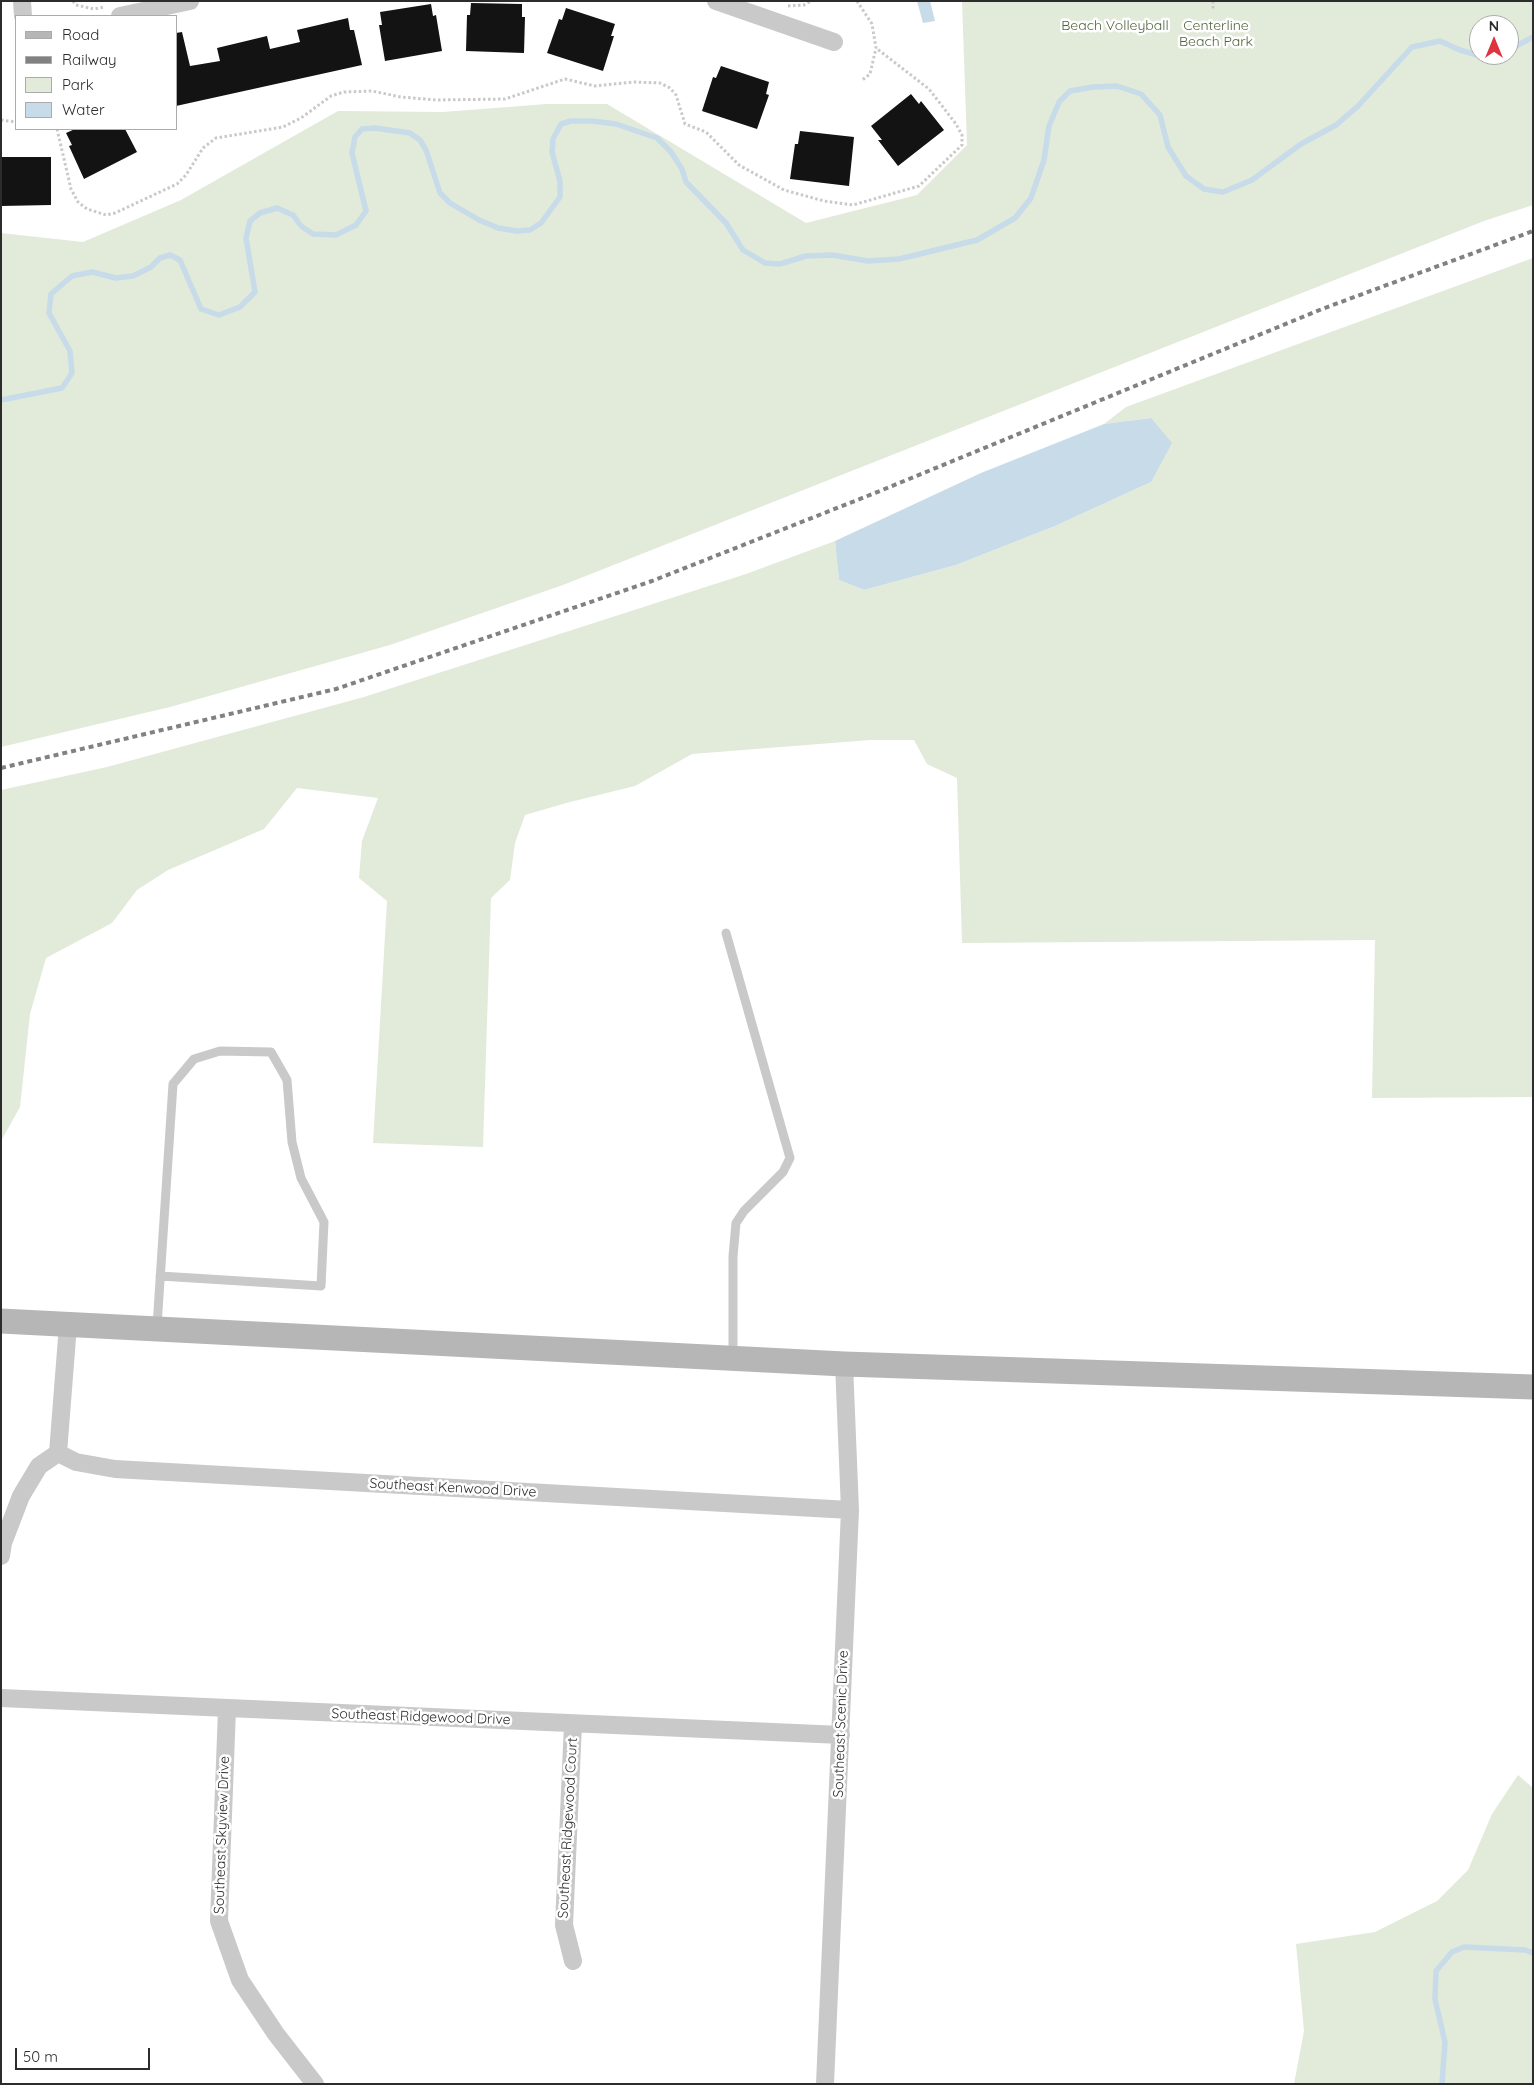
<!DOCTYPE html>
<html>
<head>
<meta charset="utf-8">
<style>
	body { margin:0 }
	#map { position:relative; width:1534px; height:2085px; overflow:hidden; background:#fff; font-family:Quicksand,sans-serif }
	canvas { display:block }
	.frame { position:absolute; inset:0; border:2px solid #2c2c2c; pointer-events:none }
	.legend { position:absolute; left:15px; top:15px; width:162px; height:115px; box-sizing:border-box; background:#fff; border:1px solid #ababab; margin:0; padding:6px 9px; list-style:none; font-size:15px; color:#2c2c2c }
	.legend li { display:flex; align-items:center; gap:10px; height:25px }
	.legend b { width:25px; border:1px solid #ababab }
	.north { position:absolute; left:1469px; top:15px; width:50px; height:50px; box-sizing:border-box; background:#fff; border:1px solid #ababab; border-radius:50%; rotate:0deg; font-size:14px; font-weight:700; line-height:20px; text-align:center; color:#2c2c2c }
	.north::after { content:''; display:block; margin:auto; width:18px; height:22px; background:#de343f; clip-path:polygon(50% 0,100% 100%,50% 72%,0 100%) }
	.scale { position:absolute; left:15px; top:2048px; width:135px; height:22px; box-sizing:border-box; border:2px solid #2c2c2c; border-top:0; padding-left:6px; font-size:15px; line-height:18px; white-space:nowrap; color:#2c2c2c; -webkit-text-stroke:4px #fff; paint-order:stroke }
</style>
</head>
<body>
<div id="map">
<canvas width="1534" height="2085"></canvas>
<div class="frame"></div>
<ul class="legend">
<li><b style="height:6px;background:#b6b6b6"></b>Road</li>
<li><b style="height:6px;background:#818181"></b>Railway</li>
<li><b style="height:14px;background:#e2eada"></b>Park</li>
<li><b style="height:14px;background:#c7dbe9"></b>Water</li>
</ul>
<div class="north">N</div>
<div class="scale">50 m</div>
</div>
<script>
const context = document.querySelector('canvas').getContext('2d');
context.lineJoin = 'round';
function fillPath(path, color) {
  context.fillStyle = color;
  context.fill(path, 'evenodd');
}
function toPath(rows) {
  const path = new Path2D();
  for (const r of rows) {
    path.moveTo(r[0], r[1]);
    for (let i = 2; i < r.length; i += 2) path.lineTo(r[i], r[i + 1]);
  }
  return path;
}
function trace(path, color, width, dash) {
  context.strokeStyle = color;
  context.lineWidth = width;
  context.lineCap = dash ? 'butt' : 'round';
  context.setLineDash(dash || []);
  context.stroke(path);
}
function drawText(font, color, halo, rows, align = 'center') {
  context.font = font + ' Quicksand,sans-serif';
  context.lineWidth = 5;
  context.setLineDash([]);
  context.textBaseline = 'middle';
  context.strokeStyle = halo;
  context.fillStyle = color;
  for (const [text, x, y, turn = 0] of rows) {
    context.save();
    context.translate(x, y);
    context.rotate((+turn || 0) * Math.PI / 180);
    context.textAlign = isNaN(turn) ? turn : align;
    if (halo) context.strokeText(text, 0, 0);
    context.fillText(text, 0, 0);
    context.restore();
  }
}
const green = toPath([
	[962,1,1533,1,1533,205,1484,221,563,585,390,645,170,707,1,747,1,233,83,242,181,200,338,111,443,112,547,104,607,104,806,223,917,195,967,145],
	[1479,25,1509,25,1509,55,1479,55],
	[1533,258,1533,1097,1372,1098,1375,940,962,943,957,778,927,764,914,740,870,740,692,754,635,786,566,803,525,815,515,843,510,880,491,898,483,1147,373,1143,387,901,359,878,362,841,378,798,297,788,264,829,168,870,137,890,112,923,46,958,30,1014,20,1107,1,1141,1,790,107,767,364,697,746,574,835,541,839,580,864,590,956,565,1055,526,1151,482,1151,418,1104,424,1126,407],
	[1518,1775,1533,1788,1533,2084,1294,2084,1304,2031,1296,1944,1375,1932,1437,1901,1468,1870,1492,1814]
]);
const water = toPath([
	[917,1,930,1,935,21,923,23],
	[1151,418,1172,443,1151,482,1055,526,956,565,864,590,839,580,835,541,981,473,1104,424]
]);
const stream = toPath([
	[1509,50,1533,37],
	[1,400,62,388,72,373,70,351,49,313,51,294,72,276,92,272,116,278,133,276,151,267,160,258,170,255,180,260,201,309,219,315,240,307,255,292,246,238,250,221,260,213,277,208,293,215,301,226,313,234,336,235,356,225,366,211,352,153,355,137,362,129,375,128,410,133,420,140,426,150,440,193,450,203,479,220,498,228,517,231,530,230,541,223,560,197,560,181,552,152,553,139,561,124,571,121,592,121,616,124,657,138,671,152,682,169,686,182,726,223,743,250,765,263,780,264,806,256,832,255,868,261,899,259,977,240,1015,218,1031,198,1044,160,1049,126,1059,102,1070,91,1093,87,1117,86,1141,94,1160,115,1168,147,1186,176,1204,189,1223,192,1252,180,1301,144,1336,125,1358,106,1412,47,1440,41,1460,50,1487,58,1497,55],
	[1442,2084,1445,2042,1435,1999,1436,1971,1452,1952,1464,1947,1525,1950,1533,1953]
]);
const building = toPath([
	[471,3,522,4,522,17,525,17,524,53,466,51,467,15,470,15],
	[431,4,433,16,436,15,442,51,385,61,379,25,382,25,380,12],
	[566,8,615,24,611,36,614,36,603,71,547,53,559,19,562,20],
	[348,18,350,30,354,30,362,65,176,106,176,33,182,32,190,66,220,61,217,48,267,36,270,49,300,42,297,30],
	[721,66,769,82,766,94,769,95,757,129,702,111,713,77,716,78],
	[911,94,919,104,921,101,944,130,898,166,878,140,882,140,871,126],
	[75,129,125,129,137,152,84,179,69,146,72,145,66,133],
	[800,131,854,137,849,186,790,179,795,144,798,144],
	[1,157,51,157,51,205,1,206]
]);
const path = toPath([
	[73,1,76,5,94,9,105,7],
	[857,1,872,24,876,48,870,74,861,81],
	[1213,1,1213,10],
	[788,6,804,5,811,1],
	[1,120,16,122],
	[57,129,71,189,78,202,87,209,106,215,115,213,177,184,186,175,203,148,216,138,283,127,301,118,331,96,344,92,372,91,401,97,437,100,505,99,565,79,595,86,634,82,660,83,670,88,676,95,685,124,706,132,739,165,784,190,824,201,853,205,919,186,962,145,962,135,956,124,929,89,876,48]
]);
const lane = toPath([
	[726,933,790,1158,783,1172,744,1211,736,1223,733,1256,733,1356],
	[157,1326,173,1084,194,1059,220,1051,271,1052,287,1080,292,1142,301,1178,324,1222,321,1286,160,1276]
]);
const street = toPath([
	[22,1,23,16],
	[716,1,834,42],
	[120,16,190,1],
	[58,1453,76,1462,115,1469,850,1510],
	[1,1556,3,1543,21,1496,39,1466,58,1453,68,1325],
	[1,1698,841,1735],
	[227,1709,219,1921,240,1980,276,2034,315,2084],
	[573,1961,564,1925,573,1724],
	[825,2084,850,1510,844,1364]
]);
const secondary = toPath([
	[1,1321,844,1364,1533,1387]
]);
const rail = toPath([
	[1,768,336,689,652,581,875,493,1322,309,1533,231]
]);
const parkNames = [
	["Beach Volleyball",1115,26],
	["Centerline",1216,26],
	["Beach Park",1216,42]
];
const streetNames = [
	["Southeast Kenwood Drive",453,1488,3],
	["Southeast Ridgewood Drive",421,1717,2],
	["Southeast Scenic Drive",841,1724,-88],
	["Southeast Ridgewood Court",568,1828,-87],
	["Southeast Skyview Drive",222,1835,-88]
];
fillPath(green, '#e2eada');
fillPath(water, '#c7dbe9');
trace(stream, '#c7dbe9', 5.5);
fillPath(building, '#131313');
trace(path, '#c9c9c9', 3, [2.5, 2.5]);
trace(lane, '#c9c9c9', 9);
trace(street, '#c9c9c9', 18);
trace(secondary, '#b6b6b6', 25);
trace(rail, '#818181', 4, [5, 4]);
drawText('14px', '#4f663c', '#fff', parkNames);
drawText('14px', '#2c2c2c', '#fff', streetNames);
</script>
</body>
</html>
